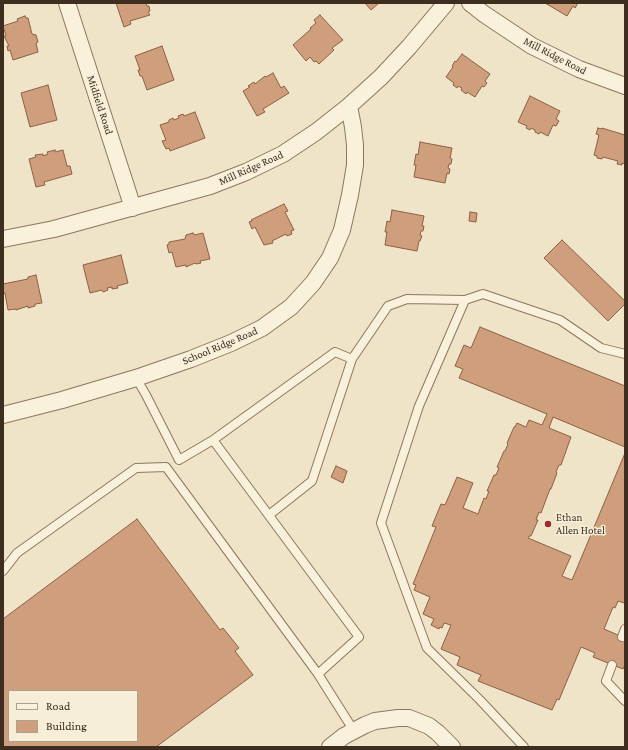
<!DOCTYPE html>
<html>
<head>
<meta charset="utf-8">
<style>
	body { margin:0 }
	#map { position:relative; width:628px; height:750px; overflow:hidden; background:#f0e4c8; font-family:"Crimson Pro",serif }
	canvas { display:block }
	.frame { position:absolute; inset:0; border:4px solid #3d2e20; pointer-events:none }
	.legend { position:absolute; left:8px; top:690px; width:130px; height:52px; box-sizing:border-box; background:#f7eed8; border:1px solid #ada18e; margin:0; padding:5px 7px; list-style:none; font-size:12px; color:#3d2e20 }
	.legend li { display:flex; align-items:center; gap:8px; height:20px }
	.legend b { width:20px; border:1px solid #ada18e }
</style>
</head>
<body>
<div id="map">
<canvas width="628" height="750"></canvas>
<div class="frame"></div>
<ul class="legend">
<li><b style="height:5px;background:#faf1dc"></b>Road</li>
<li><b style="height:11px;background:#cf9f7d"></b>Building</li>
</ul>
</div>
<script>
const context = document.querySelector('canvas').getContext('2d');
context.lineJoin = 'round';
function fillPath(path, color) {
  context.fillStyle = color;
  context.fill(path, 'evenodd');
}
function toPath(rows) {
  const path = new Path2D();
  for (const r of rows) {
    path.moveTo(r[0], r[1]);
    for (let i = 2; i < r.length; i += 2) path.lineTo(r[i], r[i + 1]);
  }
  return path;
}
function trace(path, color, width, dash) {
  context.strokeStyle = color;
  context.lineWidth = width;
  context.lineCap = dash ? 'butt' : 'round';
  context.setLineDash(dash || []);
  context.stroke(path);
}
function drawText(font, color, halo, rows, align = 'center') {
  context.font = font + ' "Crimson Pro",serif';
  context.lineWidth = 3;
  context.setLineDash([]);
  context.textBaseline = 'middle';
  context.strokeStyle = halo;
  context.fillStyle = color;
  for (const [text, x, y, turn = 0] of rows) {
    context.save();
    context.translate(x, y);
    context.rotate((+turn || 0) * Math.PI / 180);
    context.textAlign = isNaN(turn) ? turn : align;
    if (halo) context.strokeText(text, 0, 0);
    context.fillText(text, 0, 0);
    context.restore();
  }
}
const building = toPath([
	[116,3,146,3,147,6,149,6,150,11,148,12,150,15,130,21,131,24,124,27,116,3],
	[365,3,379,3,371,10,365,3],
	[545,3,578,3,575,8,573,6,567,16,545,3],
	[320,15,343,40,332,48,334,50,319,64,316,61,314,62,310,57,306,61,293,45,311,29,310,28,316,23,314,20,320,15],
	[25,16,26,18,28,18,32,34,36,35,38,42,36,43,38,52,13,60,10,50,8,51,7,46,9,46,4,36,6,36,3,26,18,21,17,19,25,16],
	[162,46,174,80,147,90,142,76,140,76,138,70,140,70,135,56,162,46],
	[462,54,490,74,485,81,487,83,484,87,482,86,475,97,467,92,466,94,461,90,462,88,458,86,457,88,453,85,454,83,446,77,453,67,452,66,455,61,456,62,462,54],
	[273,73,281,88,284,86,289,93,263,109,265,112,257,116,243,91,250,87,248,86,254,82,255,84,265,76,266,77,273,73],
	[48,85,57,120,30,127,21,93,48,85],
	[530,96,560,111,556,119,559,121,556,126,553,125,548,136,540,132,539,134,535,132,535,130,531,128,530,130,526,128,527,126,518,122,530,96],
	[195,112,205,138,170,151,169,148,166,149,162,141,166,140,160,125,169,122,169,120,173,118,174,120,179,118,178,116,183,114,184,116,195,112],
	[598,128,601,129,602,128,625,135,625,164,622,163,622,165,617,164,618,161,603,157,602,159,597,158,597,156,594,155,599,135,596,134,598,128],
	[420,142,452,148,450,158,452,159,451,164,449,164,448,168,450,169,449,174,447,173,445,183,414,177,416,165,414,165,416,154,418,155,420,142],
	[55,150,55,152,63,150,67,166,70,166,72,174,44,182,45,185,36,187,29,159,36,157,35,155,43,154,43,156,48,154,47,152,55,150],
	[284,204,288,211,285,212,294,230,291,231,292,234,287,236,286,234,272,241,273,243,264,245,255,227,252,229,249,222,252,221,251,220,284,204],
	[392,210,424,216,422,226,424,226,423,231,421,231,420,235,422,236,420,241,419,241,417,251,385,245,387,232,385,232,387,221,390,222,392,210],
	[470,212,477,213,476,222,469,221,470,212],
	[193,233,194,235,203,233,210,259,200,261,201,263,196,264,195,263,186,267,186,265,176,267,172,252,169,253,167,245,169,244,169,242,185,239,186,235,193,233],
	[562,240,625,301,625,304,608,321,544,258,562,240],
	[121,255,128,283,117,286,118,288,112,289,112,287,107,288,108,290,103,292,102,290,90,293,83,265,121,255],
	[36,275,42,303,35,304,35,306,28,308,28,306,16,310,16,309,8,310,5,293,3,294,3,284,28,279,28,277,36,275],
	[480,327,625,386,625,447,553,417,549,428,571,437,561,465,559,465,556,472,557,473,551,489,550,489,541,513,539,512,536,520,538,520,531,536,529,536,528,538,571,556,562,576,572,580,625,453,625,601,624,603,618,601,615,608,613,607,604,629,625,638,625,665,623,669,593,657,595,653,581,647,559,700,557,699,552,710,478,681,481,675,457,665,460,657,441,649,451,625,444,623,442,628,440,627,439,629,431,625,434,619,423,614,430,597,414,590,416,585,413,584,436,527,432,526,441,504,445,505,457,477,473,483,463,508,478,514,484,498,486,499,489,491,487,491,494,475,496,475,499,468,497,467,504,451,505,451,508,444,507,443,514,427,515,427,517,423,526,427,529,420,542,425,547,414,459,378,463,369,455,366,464,345,471,348,480,327],
	[336,466,347,471,343,483,331,477,336,466],
	[137,519,220,630,223,628,239,648,235,651,253,675,156,747,3,747,3,619,137,519],
	[9,691,137,691,137,741,9,741,9,691]
]);
const service = toPath([
	[352,359,388,306,407,299,465,300],
	[136,378,146,395,179,460,213,440,335,352,352,359,312,481,269,515],
	[213,440,359,637,318,674],
	[3,571,17,553,136,468,166,467,318,674,354,731],
	[622,637,625,629],
	[612,665,606,681,625,701],
	[524,747,480,700,427,648,381,523,419,406,465,300,483,294,560,320,601,348,625,354]
]);
const minor = toPath([
	[67,3,133,208],
	[470,3,484,14,532,46,579,69,625,86],
	[3,239,54,229,210,186,246,172,283,154,316,132,349,106,381,77,409,47,446,3],
	[3,415,62,400,136,378,191,359,231,343,262,328,291,307,313,283,330,258,342,230,350,195,355,165,355,145,353,127,349,106],
	[330,747,344,736,365,725,375,721,398,718,409,718,429,726,438,733,452,747]
]);
const markers = [
	[548,524,4,"#9e2a2b"]
];
const streetNames = [
	["Mill Ridge Road",555,56,27],
	["Midfield Road",100,105,72],
	["Mill Ridge Road",251,168,-24],
	["School Ridge Road",220,346,-23]
];
const poiNames = [
	["Ethan",556,518],
	["Allen Hotel",556,531]
];
fillPath(building, '#cf9f7d');
trace(building, '#8d5f41', 1);
trace(service, '#8d765c', 10);
trace(minor, '#8d765c', 18);
trace(service, '#faf1dc', 8);
trace(minor, '#faf1dc', 16);
for (const [x, y, r, color] of markers) {
  const dot = new Path2D();
  dot.arc(x, y, r, 0, 2 * Math.PI);
  context.fillStyle = color;
  context.fill(dot);
  trace(dot, '#f7eed8', 1.5);
}
drawText('11px', '#3d2e20', '#f7eed8', streetNames);
drawText('11px', '#3d2e20', '#f7eed8', poiNames, 'left');
</script>
</body>
</html>
